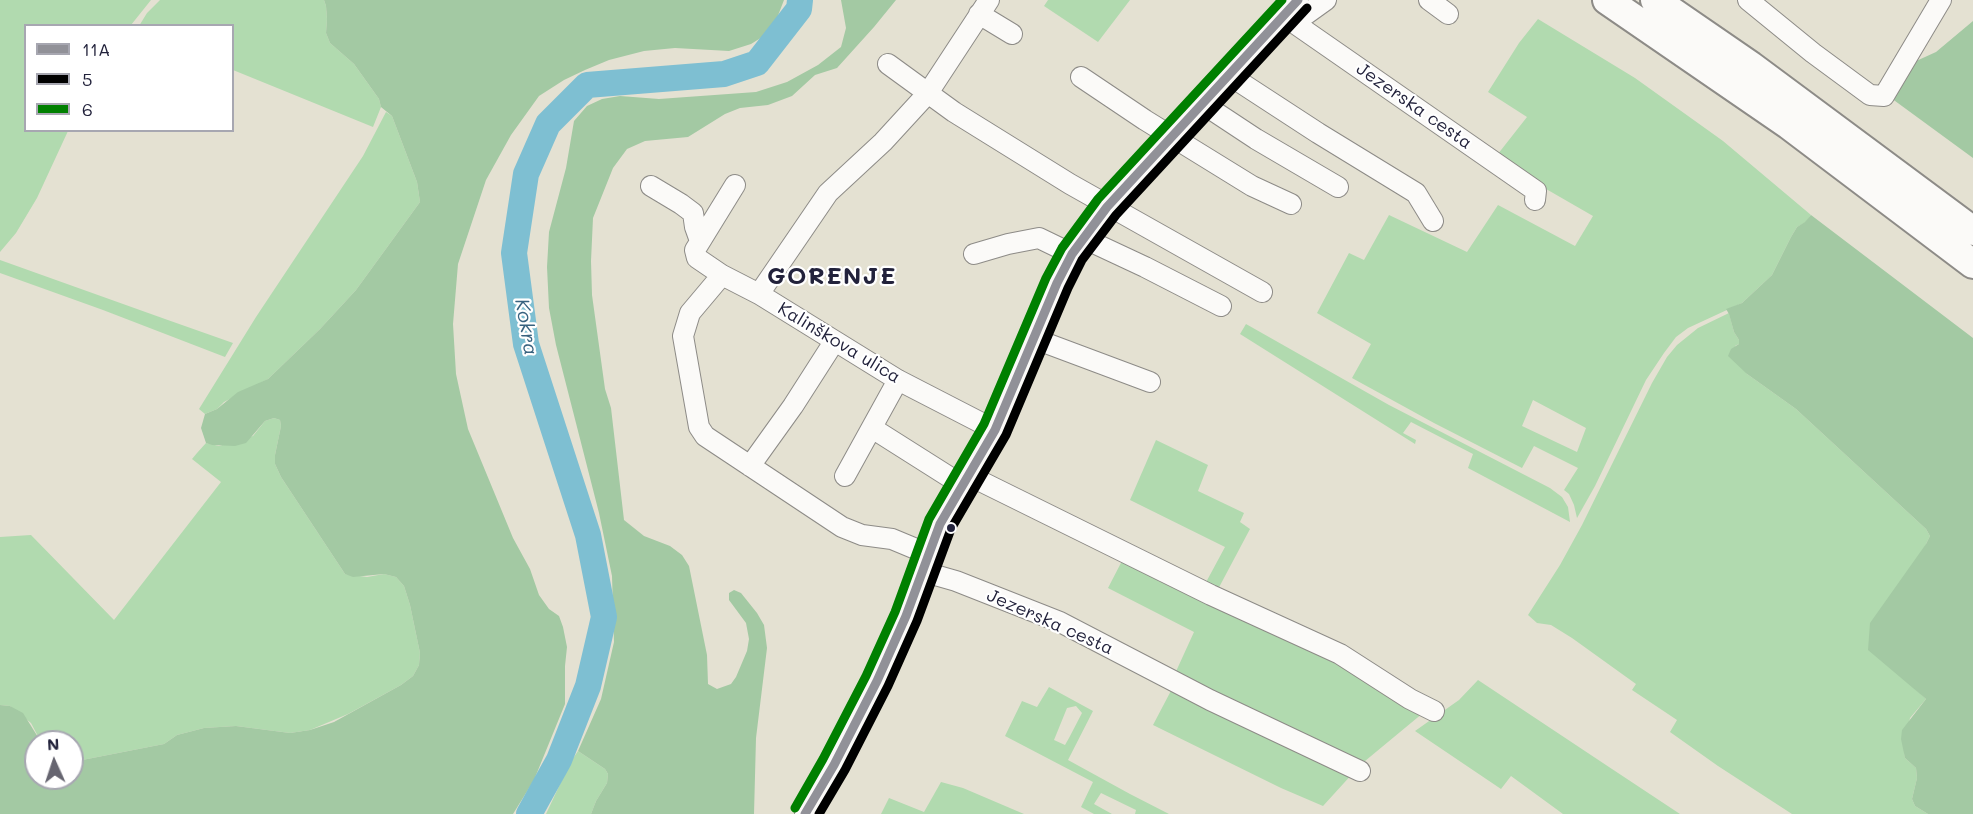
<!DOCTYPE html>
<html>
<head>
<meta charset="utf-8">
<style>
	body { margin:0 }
	#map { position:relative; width:1973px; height:814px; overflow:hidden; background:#e4e1d2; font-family:Mali,sans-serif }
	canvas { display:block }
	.legend { position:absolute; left:24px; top:24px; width:210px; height:108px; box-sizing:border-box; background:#fff; border:2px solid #a7a7b1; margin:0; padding:8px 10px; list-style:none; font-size:18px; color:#22223b }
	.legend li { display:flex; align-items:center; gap:12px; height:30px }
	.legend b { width:30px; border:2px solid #a7a7b1 }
	.north { position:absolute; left:24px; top:730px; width:60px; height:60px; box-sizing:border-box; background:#fff; border:2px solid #a7a7b1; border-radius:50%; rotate:357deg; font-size:16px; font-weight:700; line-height:24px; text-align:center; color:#22223b }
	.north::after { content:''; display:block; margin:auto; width:21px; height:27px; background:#666570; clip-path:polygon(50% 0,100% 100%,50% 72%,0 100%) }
</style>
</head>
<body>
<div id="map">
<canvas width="1973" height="814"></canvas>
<ul class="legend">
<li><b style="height:8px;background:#919198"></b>11A</li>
<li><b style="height:8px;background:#000"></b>5</li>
<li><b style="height:8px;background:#008000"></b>6</li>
</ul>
<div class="north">N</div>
</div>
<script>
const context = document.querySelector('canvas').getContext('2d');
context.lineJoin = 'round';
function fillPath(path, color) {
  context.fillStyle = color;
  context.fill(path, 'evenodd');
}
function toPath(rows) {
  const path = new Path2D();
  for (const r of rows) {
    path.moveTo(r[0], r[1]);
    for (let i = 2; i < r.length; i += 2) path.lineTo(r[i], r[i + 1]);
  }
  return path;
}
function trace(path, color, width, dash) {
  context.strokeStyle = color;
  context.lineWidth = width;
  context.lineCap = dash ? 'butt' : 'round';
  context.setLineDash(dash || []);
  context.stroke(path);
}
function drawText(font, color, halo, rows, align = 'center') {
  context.font = font + ' Mali,sans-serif';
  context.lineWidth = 4.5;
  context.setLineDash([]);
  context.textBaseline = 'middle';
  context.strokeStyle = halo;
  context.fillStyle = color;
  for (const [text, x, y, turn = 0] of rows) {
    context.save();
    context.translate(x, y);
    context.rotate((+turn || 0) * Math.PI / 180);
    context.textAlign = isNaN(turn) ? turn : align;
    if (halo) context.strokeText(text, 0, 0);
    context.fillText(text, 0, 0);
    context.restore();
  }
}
const green = toPath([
	[0,0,151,0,131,25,26,26,26,130,68,131,37,198,16,233,0,252],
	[160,0,324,0,326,6,327,19,326,33,330,43,354,64,379,99,381,107,373,127,233,70,232,26,139,26,147,13],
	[1048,0,1130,0,1098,42,1044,6],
	[1538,19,1635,78,1723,141,1811,215,1806,222,1797,227,1791,237,1772,275,1742,303,1688,328,1676,337,1664,353,1646,380,1595,486,1577,518,1574,505,1569,494,1564,490,1578,468,1534,446,1522,468,1434,423,1352,378,1371,344,1317,313,1349,253,1364,260,1389,215,1467,252,1498,205,1575,246,1593,216,1494,159,1527,117,1488,92,1519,43],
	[1533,400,1586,428,1577,452,1522,426],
	[386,112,392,116,417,182,420,202,356,290,320,329,268,379,224,402,217,409,205,414,199,409,256,317,363,156],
	[0,260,165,319,233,343,225,357,103,310,0,273],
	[1729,313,1734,332,1739,340,1739,344,1735,346,1747,374,1796,409,1926,529,1930,536,1926,544,1911,685,1926,699,1910,718,1904,750,1905,758,1916,768,1917,778,1912,799,1915,806,1928,814,1792,814,1718,766,1670,732,1677,720,1632,690,1636,684,1572,638,1551,625,1537,623,1528,615,1560,565,1582,525,1652,383,1667,357,1677,345,1698,328],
	[1246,324,1389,405,1550,488,1562,497,1568,507,1570,522,1468,468,1473,454,1411,422,1403,433,1416,440,1415,444,1240,334],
	[274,418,280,420,281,426,275,455,275,464,281,477,345,574,367,577,384,574,396,577,404,586,410,605,420,653,419,665,413,676,401,685,348,714,310,730,290,733,236,726,204,728,177,735,164,744,72,762,72,742,41,742,31,723,10,706,0,705,0,537,31,535,114,620,221,482,192,459,197,453,206,443,219,446,253,436,265,421],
	[1156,440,1208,465,1198,491,1244,513,1240,522,1250,529,1216,593,1204,586,1225,547,1130,500],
	[1123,559,1285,631,1423,713,1359,766,1173,678,1194,632,1108,588],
	[1478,680,1612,769,1680,814,1563,814,1511,776,1501,789,1415,731,1459,700],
	[1174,685,1354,772,1323,806,1281,788,1153,725],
	[1049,687,1093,711,1068,760,1130,794,1169,814,1135,814,1136,810,1101,793,1094,804,1112,814,1094,814,1081,807,1093,782,1005,736,1022,701,1037,707],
	[1076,706,1082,713,1069,738,1065,745,1054,740,1067,708],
	[578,751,605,769,608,774,607,783,596,801,591,814,546,814,570,763],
	[941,782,963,788,1024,814,881,814,889,798,924,812]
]);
const forest = toPath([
	[324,0,784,0,772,31,751,44,729,51,675,48,644,51,609,60,585,70,564,80,539,96,511,135,486,180,458,264,453,324,456,374,468,429,513,538,530,569,539,595,549,609,559,616,563,627,567,647,565,666,565,704,534,780,513,814,0,814,0,705,10,706,23,713,41,742,36,742,36,778,72,778,72,762,164,744,177,735,204,728,236,726,290,733,310,730,334,722,401,685,413,676,419,665,420,653,410,605,404,586,396,577,384,574,353,577,345,574,281,477,275,464,275,455,281,426,280,420,274,418,265,421,246,443,235,446,212,445,206,443,201,428,205,414,217,409,238,392,268,379,320,329,356,290,420,202,417,182,392,116,381,107,379,99,354,64,330,43,326,33,327,19,326,6],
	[841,0,896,0,874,27,837,68,815,75,792,96,768,105,740,108,725,114,688,137,645,141,627,149,613,168,593,218,591,261,592,295,605,389,611,408,624,520,644,536,670,546,682,555,689,566,707,655,708,684,717,689,731,684,736,677,747,651,749,639,746,623,729,600,729,593,734,590,741,593,757,613,764,625,767,648,756,738,754,814,591,814,596,801,607,783,608,774,605,769,578,751,601,699,614,642,612,576,599,513,556,345,549,308,547,267,549,232,566,168,574,121,587,106,602,99,620,96,659,99,756,92,787,82,818,65,841,47,846,28],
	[1973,21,1973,158,1891,98,1914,62,1936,52],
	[1811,215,1973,338,1973,814,1928,814,1915,806,1912,799,1917,778,1916,768,1905,758,1901,739,1902,730,1926,699,1868,650,1870,623,1926,544,1930,536,1926,529,1796,409,1747,374,1728,356,1731,349,1739,344,1739,340,1734,332,1729,314,1726,309,1742,303,1772,275,1791,237,1797,227,1805,222]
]);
const river = toPath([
	[529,814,559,760,588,686,604,617,588,535,526,344,514,253,526,174,548,124,587,85,724,74,757,63,799,9,800,0]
]);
const minor = toPath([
	[989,0,928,93,883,142,828,193,759,294,898,380,995,430],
	[1429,0,1448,14],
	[1748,0,1813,53,1870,95,1884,96,1941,0],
	[979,14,1012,34],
	[1284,16,1536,191,1535,200],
	[1294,23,1326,0],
	[888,64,954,112,1070,184,1262,292],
	[1229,75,1318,133,1416,193,1433,221],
	[1081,77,1145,120,1252,186,1291,204],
	[1203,104,1256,139,1338,187],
	[735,185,695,250,697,258,722,275,759,294],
	[651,186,681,204,693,213,695,227,700,241],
	[1083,238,1145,267,1221,306],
	[974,254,1008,244,1039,238,1072,254],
	[722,275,690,313,683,336,699,427,705,436,842,527,862,535,892,539,928,554],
	[1035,339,1150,382],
	[872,428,962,485],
	[750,466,793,406,834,342],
	[968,475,1211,595,1340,654,1410,699,1434,711],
	[845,476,898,380],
	[921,571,956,581,1060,622,1210,700,1360,771],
	[805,814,834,765,877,681,906,616,928,554,940,524,995,430,1008,401,1057,283,1072,254,1107,207,1298,0]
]);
const highway = toPath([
	[1607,0,1789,125,1973,264],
	[1655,0,1751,66,1973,231]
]);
const bus1 = toPath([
	[805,814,834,765,877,681,906,616,940,524,995,430,1057,283,1072,254,1107,207,1298,0]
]);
const bus2 = toPath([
	[819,814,845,770,888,686,917,621,951,529,1006,435,1068,288,1082,260,1116,215,1307,8]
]);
const bus3 = toPath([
	[795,808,823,759,866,676,895,612,929,519,984,424,1046,278,1062,248,1098,199,1282,0]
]);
const markers = [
	[951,528,5,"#22223b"]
];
const streetNames = [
	["Jezerska cesta",1414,106,35],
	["Kalinškova ulica",839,343,31],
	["Jezerska cesta",1050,622,24]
];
const waterNames = [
	["Kokra",526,327,80]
];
const districtNames = [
	["GORENJE",832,277]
];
fillPath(green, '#b1daaf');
fillPath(forest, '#a3c9a3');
trace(river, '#7ebfd2', 26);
trace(minor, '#8d8b87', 22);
trace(highway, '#8d8b87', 32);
trace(minor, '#fbfaf8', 20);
trace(highway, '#fbfaf8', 28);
trace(bus1, '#919198', 9);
trace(bus2, '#000', 9);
trace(bus3, '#008000', 9);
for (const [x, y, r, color] of markers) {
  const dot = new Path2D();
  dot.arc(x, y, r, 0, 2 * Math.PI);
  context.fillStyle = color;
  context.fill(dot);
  trace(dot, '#fff', 2);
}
drawText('18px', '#22223b', '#fff', streetNames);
drawText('italic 20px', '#38627f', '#fff', waterNames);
context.letterSpacing = '1.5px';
drawText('bold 24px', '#22223b', '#fff', districtNames);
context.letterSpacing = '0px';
</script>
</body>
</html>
